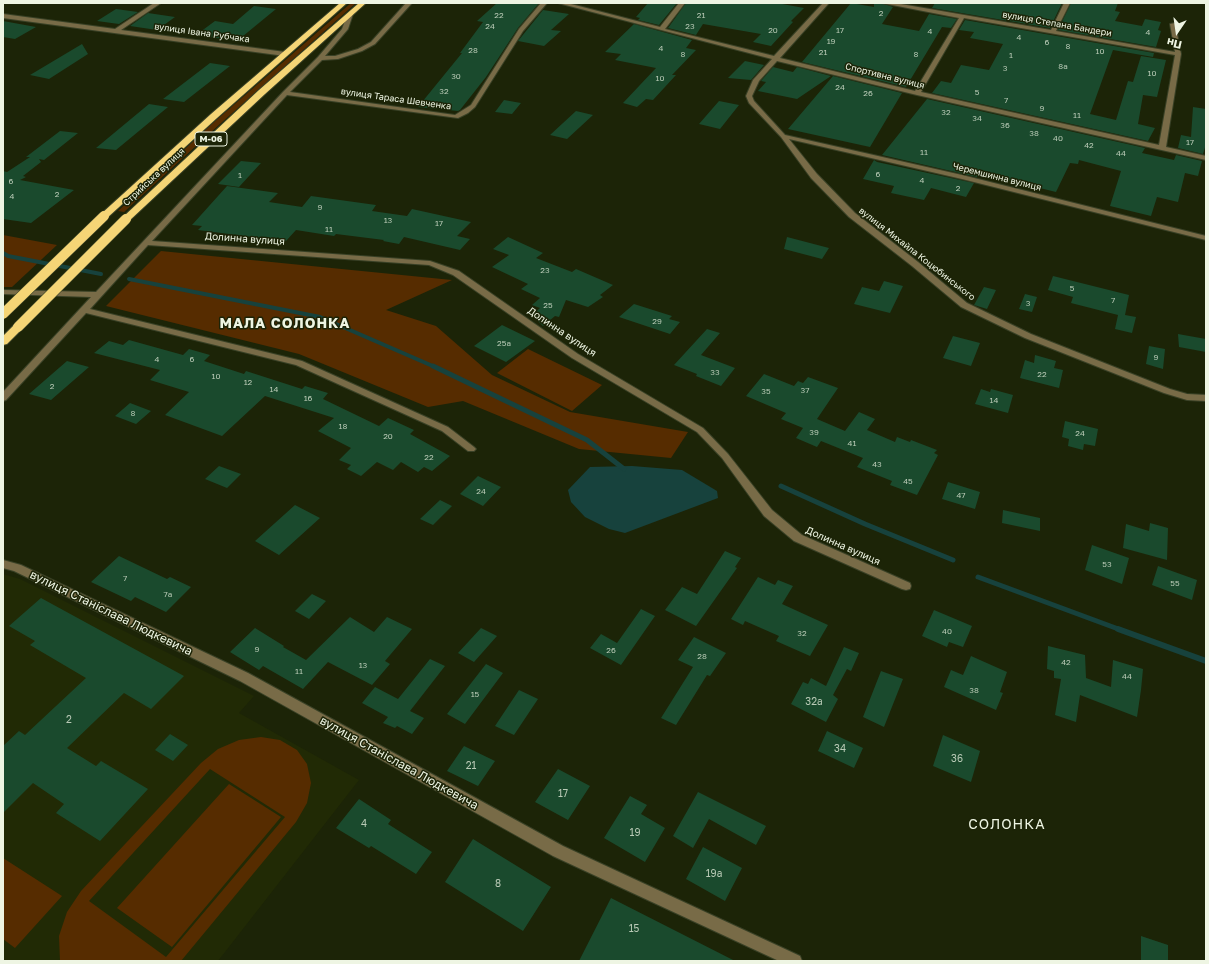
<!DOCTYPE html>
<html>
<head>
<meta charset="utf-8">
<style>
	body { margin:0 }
	#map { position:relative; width:1209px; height:964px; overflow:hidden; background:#1c2407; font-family:"Golos Text",sans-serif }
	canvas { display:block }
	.frame { position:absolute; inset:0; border:4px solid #eef5e3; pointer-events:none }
	.north { position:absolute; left:1157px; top:12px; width:40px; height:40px; -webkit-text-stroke:3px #1c2407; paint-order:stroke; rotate:193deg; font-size:11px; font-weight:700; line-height:16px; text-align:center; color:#eef5e3 }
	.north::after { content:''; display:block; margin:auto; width:14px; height:18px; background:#eef5e3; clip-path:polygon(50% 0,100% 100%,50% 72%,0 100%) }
</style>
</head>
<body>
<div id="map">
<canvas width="1209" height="964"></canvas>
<div class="frame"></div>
<div class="north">Пн</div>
</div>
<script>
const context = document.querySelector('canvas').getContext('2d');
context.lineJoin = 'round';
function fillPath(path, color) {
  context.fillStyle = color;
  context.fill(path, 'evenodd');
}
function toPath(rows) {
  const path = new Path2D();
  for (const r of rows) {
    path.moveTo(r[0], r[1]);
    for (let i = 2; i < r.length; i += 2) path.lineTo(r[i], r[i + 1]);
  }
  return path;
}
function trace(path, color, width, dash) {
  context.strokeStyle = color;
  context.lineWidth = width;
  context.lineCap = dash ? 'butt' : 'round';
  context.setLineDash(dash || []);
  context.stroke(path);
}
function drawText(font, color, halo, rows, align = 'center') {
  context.font = font + ' "Golos Text",sans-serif';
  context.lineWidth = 3;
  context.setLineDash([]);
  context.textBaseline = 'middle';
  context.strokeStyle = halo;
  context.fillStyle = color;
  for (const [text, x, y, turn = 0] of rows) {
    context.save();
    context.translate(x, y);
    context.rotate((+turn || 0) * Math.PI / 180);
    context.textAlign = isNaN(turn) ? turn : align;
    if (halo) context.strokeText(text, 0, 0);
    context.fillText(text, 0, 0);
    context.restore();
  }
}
const built = toPath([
	[3,574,20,579,254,696,239,713,359,780,218,961,3,961]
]);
const green = toPath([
	[351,3,356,3,220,124,124,212,118,211,213,123],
	[3,235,57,245,12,287,3,287],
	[161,251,452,280,386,310,436,326,492,375,570,412,688,432,671,458,579,449,463,401,428,407,299,354,106,306],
	[528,349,602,385,572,411,497,373],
	[261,737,280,740,297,750,307,764,311,783,307,803,296,822,181,961,60,961,59,936,67,912,81,891,201,763,218,749,239,740],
	[210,769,285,817,166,957,89,901],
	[229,784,281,817,172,947,117,908],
	[3,858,62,896,15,948,3,939]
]);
const water = toPath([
	[632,466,682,470,717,491,718,498,625,533,609,529,585,517,571,502,568,490,590,467]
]);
const streamFar2 = toPath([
	[3,253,8,256,101,274],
	[129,279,320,317,435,367]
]);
const streamFar1 = toPath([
	[433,366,587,440,624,469],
	[781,486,865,524,953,560],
	[978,577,1121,630]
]);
const stream = toPath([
	[1118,629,1206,661]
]);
const building = toPath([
	[497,3,539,3,518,28,486,77,460,110,458,111,418,107,462,53,460,53,483,22,477,21],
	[648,3,677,3,659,25,638,20,640,18,636,17],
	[686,3,777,3,804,8,791,21,793,22,771,46,753,42,761,34,703,24,696,35,668,28],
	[851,3,874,7,874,3,881,3,893,7,882,24,919,31,929,14,957,19,951,28,942,27,906,87,802,62],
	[935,3,1062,3,1050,28,932,8],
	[1071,3,1118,3,1115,11,1120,12,1115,21,1142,26,1145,19,1161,22,1158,30,1161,31,1156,47,1058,30],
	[254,6,276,9,237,41,196,35,215,21,233,24],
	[116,9,138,12,119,24,97,21],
	[543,10,569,14,551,30,561,31,544,46,518,41],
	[148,13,175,17,157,30,130,26],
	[965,20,1154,53,1153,57,1113,50,1090,114,1116,120,1128,81,1133,82,1141,56,1166,60,1157,97,1143,95,1138,124,1155,128,1148,141,932,93,941,81,951,83,961,65,989,70,1003,44,970,38,974,32,959,30],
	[3,21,36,27,15,39,3,37],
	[634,24,692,40,686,48,696,50,672,75,676,75,653,100,646,99,637,107,623,103,656,68,615,60,621,54,605,52],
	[82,44,88,54,49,79,30,75],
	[745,61,764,65,751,80,728,78],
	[210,63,230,66,184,102,163,99],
	[773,67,793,72,797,67,831,76,797,99,758,91,766,82,761,81],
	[833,76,902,93,870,147,788,129],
	[927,99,1145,148,1142,153,1174,160,1176,155,1202,161,1198,176,1185,173,1178,202,1157,197,1151,216,1110,206,1121,171,1079,160,1078,164,1070,163,1056,192,979,173,977,177,882,155],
	[504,100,521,103,512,114,495,112],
	[719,101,739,105,720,129,699,124],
	[149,104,168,107,116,150,96,148],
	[1193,107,1206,109,1206,144,1203,154,1178,148,1181,135,1191,137],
	[576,111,593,115,567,139,550,135],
	[60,131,78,133,44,160,39,159,41,162,23,176,26,177,20,180,74,190,31,223,3,219,3,171,7,172,30,157,26,157],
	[874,160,877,162,974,183,966,197,931,188,924,200,891,193,894,186,863,179],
	[241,161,261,163,239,187,218,184],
	[227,186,278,193,269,202,302,207,311,196,376,205,372,211,407,216,412,209,471,222,457,236,470,239,460,250,404,237,399,244,383,241,384,240,336,234,334,236,296,230,286,241,284,241,198,230,202,226,192,225],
	[508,237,543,253,536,258,572,272,576,269,613,285,600,295,603,297,588,307,566,300,559,317,555,316,543,326,532,315,540,308,532,305,540,298,521,289,528,284,492,267,509,255,493,249],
	[787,237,829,248,822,259,784,249],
	[1053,276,1129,295,1125,315,1136,317,1132,333,1115,329,1118,315,1071,303,1073,297,1048,290],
	[884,281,903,286,890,313,854,304,862,287,879,291],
	[984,287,996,290,987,309,974,305],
	[1025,294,1037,297,1032,312,1019,309],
	[634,304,672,316,669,319,680,322,670,334,619,317],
	[502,325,535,341,506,362,474,346],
	[707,329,720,333,701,355,735,368,721,386,696,376,697,374,674,365],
	[1178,334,1206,339,1206,352,1179,347],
	[953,336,980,343,971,366,943,358],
	[129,340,183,355,189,349,210,355,204,361,244,374,246,371,302,389,305,386,328,393,323,399,379,426,388,418,414,430,410,434,450,456,432,471,424,467,418,472,401,462,393,470,377,462,361,476,347,469,351,465,339,460,351,448,318,431,334,418,265,396,222,436,165,415,189,392,150,380,160,370,94,353,109,341,123,345],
	[1149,346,1165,349,1163,369,1146,364],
	[1035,355,1056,361,1054,368,1063,370,1059,388,1020,378,1025,360,1034,363],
	[67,361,89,367,51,400,29,394],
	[764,374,794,386,798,381,803,383,808,377,838,388,817,419,845,431,859,412,875,419,867,430,895,442,897,437,910,442,911,440,937,450,934,453,938,455,917,495,890,485,892,481,857,467,863,458,821,441,817,447,796,438,803,428,781,419,786,413,746,396],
	[981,389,990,392,991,389,1013,395,1008,413,975,404],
	[130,403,151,411,136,424,115,416],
	[1065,421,1098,429,1095,446,1084,444,1083,450,1068,446,1069,439,1062,437],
	[219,466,241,474,227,488,205,479],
	[478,476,501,487,483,506,460,494],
	[948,482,980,492,975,509,942,499],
	[440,500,452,506,433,525,420,519],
	[295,505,320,518,279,555,255,541],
	[1003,510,1040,518,1040,531,1002,523],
	[1150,523,1168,528,1167,560,1123,548,1126,524,1149,531],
	[1092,545,1129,558,1122,584,1085,570],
	[725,551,741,558,735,567,737,568,696,626,665,610,682,587,697,594],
	[119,556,167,579,170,577,191,587,166,612,135,597,131,601,91,582],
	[1158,566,1197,580,1192,600,1152,585],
	[758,577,775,585,778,580,793,586,782,604,828,625,810,656,776,641,779,636,745,621,743,625,731,619],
	[312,594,326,601,309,619,295,611],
	[41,598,184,676,151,709,124,693,67,748,96,766,101,761,148,789,100,841,56,813,64,804,33,783,3,813,3,746,19,731,25,735,86,678,30,645,35,641,9,626],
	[641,609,655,616,621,665,590,648,601,634,617,643],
	[934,610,972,626,963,647,949,642,947,647,922,636],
	[350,617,374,632,387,617,412,629,385,661,390,664,372,685,328,662,303,689,263,666,259,670,230,652,255,628,284,646,283,647,306,660],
	[481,628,497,636,474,662,458,653],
	[694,637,726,653,710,676,707,675,676,725,661,718,693,667,678,660],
	[1048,646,1085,655,1086,678,1111,687,1113,660,1143,669,1141,690,1137,717,1080,695,1076,722,1055,715,1061,679,1054,678,1054,671,1047,669],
	[844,647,859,653,851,671,847,669,833,695,838,699,826,722,791,704,803,682,808,684,811,678,826,686],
	[971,656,1007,672,1000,692,1003,693,996,710,944,687,951,670,963,675],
	[430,659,445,666,410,711,424,718,412,734,397,726,395,728,383,723,388,717,362,703,375,687,398,699],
	[486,664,503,673,465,724,447,714],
	[881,671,903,679,884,727,863,717],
	[519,690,538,699,514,735,495,726],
	[827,731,863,748,854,768,818,751],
	[170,734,188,745,173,761,155,750],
	[943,735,980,751,971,782,933,766],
	[464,746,495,761,478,786,447,771],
	[558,769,590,786,568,820,535,802],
	[698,792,766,826,756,845,709,819,693,848,673,836],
	[630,796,647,805,641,814,665,828,645,862,604,838],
	[359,799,391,820,388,824,432,852,416,874,371,846,369,848,336,828],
	[473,839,551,887,523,931,445,882],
	[703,847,742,868,725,901,686,879],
	[611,898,735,961,579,961],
	[1141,936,1168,945,1168,961,1141,961]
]);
const street = toPath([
	[154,3,161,3,121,30,285,52,288,54,285,56,3,18,3,14,115,29,154,3],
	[406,3,412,3,375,44,362,51,338,59,322,60,290,92,455,115,471,105,519,29,541,3,547,3,523,31,475,107,468,113,458,118,287,95,152,241,430,261,459,271,578,354,703,428,728,454,772,510,802,535,910,583,911,586,910,589,906,590,902,589,794,541,764,516,722,458,697,432,572,358,453,275,429,265,148,245,90,309,302,361,448,427,474,447,476,449,474,451,468,451,442,431,296,365,86,313,6,400,3,401,3,392,91,297,3,294,3,290,96,292,283,92,318,57,342,29,348,13,353,14,348,29,325,56,335,56,358,49,371,42,406,3],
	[558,3,567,3,660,27,679,3,685,3,665,29,774,56,823,3,829,3,780,58,915,91,959,18,882,3,895,3,1051,30,1064,3,1070,3,1056,31,1175,52,1170,24,1175,23,1181,54,1166,147,1206,156,1206,160,917,95,777,61,759,81,752,96,754,101,785,135,962,175,1206,236,1206,240,962,179,789,139,817,174,855,213,918,262,967,303,1031,334,1170,389,1187,394,1206,395,1206,401,1187,400,1164,393,1025,338,961,307,912,266,849,217,811,178,781,137,749,103,746,96,753,80,772,59,558,3],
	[964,18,1175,55,1159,145,921,92,964,18],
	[3,560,21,565,248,673,563,846,800,956,802,961,779,961,553,856,240,681,14,571,3,568,3,560]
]);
const highway = toPath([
	[340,3,347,3,217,118,107,218,101,218,99,216,101,214,211,114,340,3],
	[359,3,366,3,265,94,129,221,123,221,121,219,123,217,259,90,359,3],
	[18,324,22,325,23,327,22,329,7,344,3,345,3,336,14,325,18,324]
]);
const highwayBridge = toPath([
	[3,314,104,216],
	[18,327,126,219]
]);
const numberNames = [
	["2",881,13],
	["22",499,15],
	["21",701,15],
	["24",490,26],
	["23",690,26],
	["20",773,30],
	["17",840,30],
	["4",930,31],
	["4",1148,32],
	["4",1019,37],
	["19",831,41],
	["6",1047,42],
	["8",1068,46],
	["4",661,48],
	["28",473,50],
	["10",1100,51],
	["21",823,52],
	["8",683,54],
	["8",916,54],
	["1",1011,55],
	["8а",1063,66],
	["3",1005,68],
	["10",1152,73],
	["30",456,76],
	["10",660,78],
	["24",840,87],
	["32",444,91],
	["5",977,92],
	["26",868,93],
	["7",1006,100],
	["9",1042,108],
	["32",946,112],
	["11",1077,115],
	["34",977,118],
	["36",1005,125],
	["38",1034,133],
	["40",1058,138],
	["17",1190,142],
	["42",1089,145],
	["11",924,152],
	["44",1121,153],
	["6",878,174],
	["1",240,175],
	["4",922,180],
	["6",11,181],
	["2",958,188],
	["2",57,194],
	["4",12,196],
	["9",320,207],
	["13",388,220],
	["17",439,223],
	["11",329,229],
	["23",545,270],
	["5",1072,288],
	["7",1113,300],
	["3",1028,303],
	["25",548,305],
	["29",657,321],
	["25а",504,343],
	["9",1156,357],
	["4",157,359],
	["6",192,359],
	["33",715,372],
	["22",1042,374],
	["10",216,376],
	["12",248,382],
	["2",52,386],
	["14",274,389],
	["37",805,390],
	["35",766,391],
	["16",308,398],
	["14",994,400],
	["8",133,413],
	["18",343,426],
	["39",814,432],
	["24",1080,433],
	["20",388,436],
	["41",852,443],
	["22",429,457],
	["43",877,464],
	["45",908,481],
	["24",481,491],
	["47",961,495],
	["53",1107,564],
	["7",125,578],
	["55",1175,583],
	["7а",168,594],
	["40",947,631],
	["32",802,633],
	["9",257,649],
	["26",611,650],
	["28",702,656],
	["42",1066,662],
	["13",363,665],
	["11",299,671],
	["44",1127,676],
	["38",974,690],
	["15",475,694]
];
const farStreetnames = [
	["вулиця Степана Бандери",1057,24,10],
	["вулиця Івана Рубчака",202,33,8],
	["Спортивна вулиця",885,76,14],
	["вулиця Тараса Шевченка",396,99,8],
	["Стрийська вулиця",154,177,-43],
	["Черемшинна вулиця",997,177,14],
	["вулиця Михайла Коцюбинського",917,254,38]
];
const shields = [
	[211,139,32]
];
const shieldNames = [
	["М-06",211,139]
];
const streetNames = [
	["Долинна вулиця",245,239,4],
	["Долинна вулиця",562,332,34],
	["Долинна вулиця",843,546,24]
];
const nearNumbernames = [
	["32а",814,702],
	["2",69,720],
	["34",840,749],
	["36",957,759],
	["21",471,766],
	["17",563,794],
	["4",364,824],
	["19",635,833],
	["19а",714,874],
	["8",498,884],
	["15",634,929]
];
const nearStreetnames = [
	["вулиця Станіслава Людкевича",111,613,26],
	["вулиця Станіслава Людкевича",399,763,29]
];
const districtNames = [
	["МАЛА СОЛОНКА",285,324]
];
const nearQuarternames = [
	["СОЛОНКА",1007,825]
];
fillPath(built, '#212a05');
fillPath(green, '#562c00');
fillPath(water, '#17423d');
trace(streamFar2, '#17423d', 4);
trace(streamFar1, '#17423d', 5);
trace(stream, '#17423d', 6);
fillPath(building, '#1a4a2d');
trace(street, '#394126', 2);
trace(highway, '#394126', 2);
fillPath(street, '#786b47');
fillPath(highway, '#f5d576');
trace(highwayBridge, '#394126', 11, []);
trace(highwayBridge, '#f5d576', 10);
drawText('8px', '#b9cab6', null, numberNames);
drawText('9px', '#eef5e3', '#1c2407', farStreetnames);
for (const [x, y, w] of shields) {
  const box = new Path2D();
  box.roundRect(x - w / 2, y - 7, w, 14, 3);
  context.fillStyle = '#1c2407';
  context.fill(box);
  trace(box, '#eef5e3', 1);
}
drawText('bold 9px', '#eef5e3', null, shieldNames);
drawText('10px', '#eef5e3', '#1c2407', streetNames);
drawText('10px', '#b9cab6', null, nearNumbernames);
drawText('12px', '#eef5e3', '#1c2407', nearStreetnames);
context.letterSpacing = '1px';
drawText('bold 14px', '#eef5e3', '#1c2407', districtNames);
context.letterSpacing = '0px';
context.letterSpacing = '1px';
drawText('14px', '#eef5e3', '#1c2407', nearQuarternames);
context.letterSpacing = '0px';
</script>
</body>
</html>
